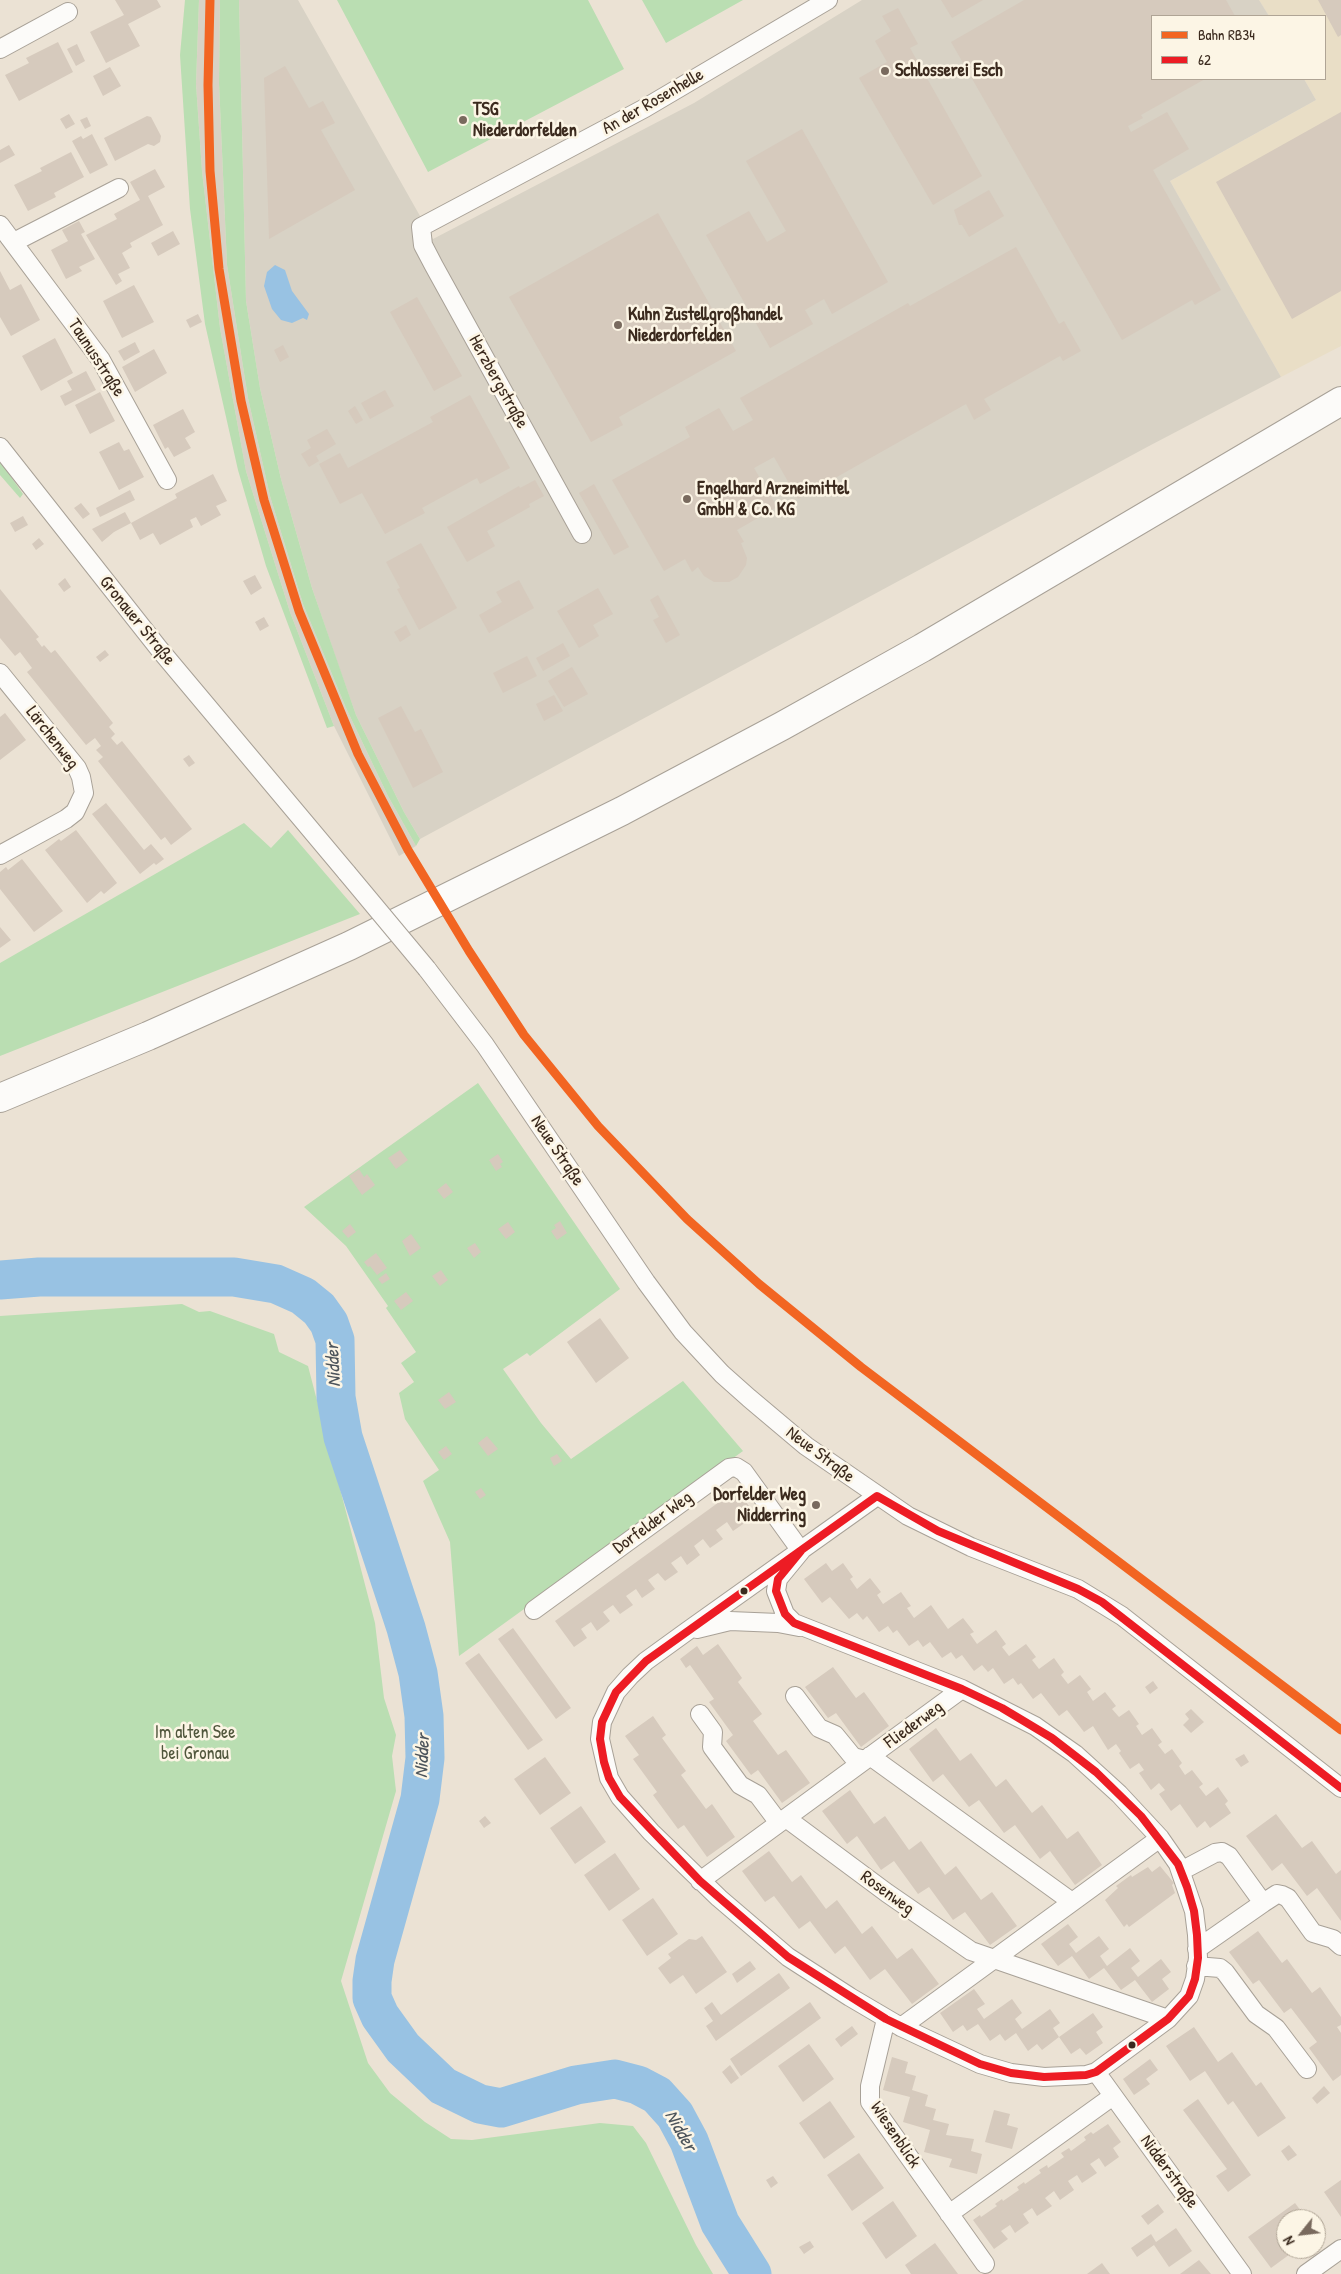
<!DOCTYPE html>
<html>
<head>
<meta charset="utf-8">
<style>
	body { margin:0 }
	#map { position:relative; width:1341px; height:2274px; overflow:hidden; background:#ebe2d4; font-family:"Patrick Hand",sans-serif }
	canvas { display:block }
	.legend { position:absolute; left:1151px; top:15px; width:175px; height:65px; box-sizing:border-box; background:#fcf5e5; border:1px solid #afa495; margin:0; padding:6px 9px; list-style:none; font-size:15px; color:#3b2a1e }
	.legend li { display:flex; align-items:center; gap:10px; height:25px }
	.legend b { width:25px; border:1px solid #afa495 }
	.north { position:absolute; left:1276px; top:2209px; width:50px; height:50px; box-sizing:border-box; background:#fcf5e5; border:1px solid #afa495; border-radius:50%; rotate:241deg; font-size:14px; font-weight:700; line-height:20px; text-align:center; color:#3b2a1e }
	.north::after { content:''; display:block; margin:auto; width:18px; height:22px; background:#796a5e; clip-path:polygon(50% 0,100% 100%,50% 72%,0 100%) }
</style>
</head>
<body>
<div id="map">
<canvas width="1341" height="2274"></canvas>
<ul class="legend">
<li><b style="height:6px;background:#f26522"></b>Bahn RB34</li>
<li><b style="height:6px;background:#ed1c24"></b>62</li>
</ul>
<div class="north">N</div>
</div>
<script>
const context = document.querySelector('canvas').getContext('2d');
context.lineJoin = 'round';
function fillPath(path, color) {
  context.fillStyle = color;
  context.fill(path, 'evenodd');
}
function toPath(rows) {
  const path = new Path2D();
  for (const r of rows) {
    path.moveTo(r[0], r[1]);
    for (let i = 2; i < r.length; i += 2) path.lineTo(r[i], r[i + 1]);
  }
  return path;
}
function trace(path, color, width, dash) {
  context.strokeStyle = color;
  context.lineWidth = width;
  context.lineCap = dash ? 'butt' : 'round';
  context.setLineDash(dash || []);
  context.stroke(path);
}
function drawText(font, color, halo, rows, align = 'center') {
  context.font = font + ' "Patrick Hand",sans-serif';
  context.lineWidth = 5;
  context.setLineDash([]);
  context.textBaseline = 'middle';
  context.strokeStyle = halo;
  context.fillStyle = color;
  for (const [text, x, y, turn = 0] of rows) {
    context.save();
    context.translate(x, y);
    context.rotate((+turn || 0) * Math.PI / 180);
    context.textAlign = isNaN(turn) ? turn : align;
    if (halo) context.strokeText(text, 0, 0);
    context.fillText(text, 0, 0);
    context.restore();
  }
}
const built = toPath([
	[1259,0,1341,0,1341,346,1281,377,1170,181,1316,100,1304,79,1325,79,1325,16,1269,16]
]);
const industrial = toPath([
	[199,0,220,0,219,83,227,265,248,398,270,496,303,604,346,708,388,796,416,846,399,856,334,726,290,612,246,471,220,328,202,171,196,84],
	[239,0,298,0,433,239,694,103,862,0,1259,0,1269,16,1152,16,1152,79,1304,79,1316,100,1170,181,1281,377,1149,446,420,839,404,812,356,715,340,670,312,588,281,479,260,388,246,301]
]);
const green = toPath([
	[185,0,199,0,196,84,202,171,220,328,246,471,290,612,334,726,327,728,266,566,238,470,205,324,190,209,180,55],
	[220,0,239,0,246,301,260,388,281,479,312,588,356,715,404,812,420,839,416,846,388,796,346,708,303,604,270,496,248,398,227,265,219,83],
	[337,0,588,0,624,69,428,172],
	[642,0,743,0,666,43],
	[0,461,23,494,20,498,0,475],
	[244,823,271,848,288,830,360,914,0,1056,0,963],
	[478,1083,620,1289,530,1356,527,1353,503,1369,541,1423,571,1459,683,1381,743,1451,459,1656,450,1542,423,1481,439,1470,405,1419,399,1393,414,1382,401,1363,416,1352,386,1308,388,1306,346,1246,304,1207],
	[182,1304,199,1312,210,1311,274,1334,279,1352,308,1366,375,1623,384,1698,396,1735,392,1756,396,1791,341,1981,368,2063,390,2093,425,2122,451,2139,472,2140,600,2123,633,2126,646,2143,696,2245,713,2274,0,2274,0,1316]
]);
const water = toPath([
	[275,265,285,270,292,291,309,314,307,320,303,318,292,323,281,320,272,309,264,286,267,272]
]);
const river = toPath([
	[0,1280,39,1277,234,1277,276,1284,303,1296,319,1309,329,1323,335,1340,336,1397,343,1437,406,1628,418,1673,424,1716,425,1758,420,1799,375,1960,372,1981,372,1998,380,2016,403,2048,443,2086,480,2104,501,2108,576,2085,615,2079,638,2085,657,2095,675,2115,689,2141,720,2223,752,2274]
]);
const building = toPath([
	[115,0,157,0,161,7,128,24,140,46,106,63,90,32,124,15],
	[941,0,983,0,952,18],
	[1024,0,1226,0,1235,16,1152,16,1152,79,1205,79,1141,115,1143,118,1128,126,1131,132,1167,112,1189,149,1153,170,1221,290,1195,305,1192,300,1122,340,951,42],
	[1318,0,1341,0,1341,35,1338,37],
	[898,8,918,44,910,48,982,176,933,205,859,78,887,62,875,41,891,31,882,16],
	[58,42,73,72,19,101,5,75,29,63,26,58],
	[77,44,85,61,76,66,67,49],
	[285,66,309,108,323,101,335,123,321,130,355,190,269,239,264,78],
	[110,67,121,86,103,96,93,76],
	[1341,112,1341,291,1292,319,1216,182],
	[69,114,75,124,66,129,60,119],
	[147,116,151,117,161,136,160,142,154,146,148,144,115,161,104,138],
	[87,117,91,126,85,129,80,120],
	[802,129,888,282,832,314,824,299,805,310,813,324,770,348,706,235,749,211,767,242,786,231,746,161],
	[92,134,108,165,90,174,72,141,81,136,83,139],
	[9,145,15,155,0,163,0,150],
	[71,152,84,177,54,193,56,197,28,211,14,185,42,171,40,168],
	[155,169,165,187,148,196,163,225,130,243,132,247,122,253,130,268,118,274,122,281,116,285,86,235,117,219,114,214,140,200,130,182],
	[989,190,1004,216,969,237,962,225,959,225,954,210],
	[658,213,736,351,619,417,623,425,591,442,509,297],
	[79,221,85,232,81,234,95,259,79,267,82,271,66,279,51,250,68,241,62,230],
	[173,231,180,244,158,256,151,243],
	[1016,247,1059,324,1064,321,1081,351,1063,361,1060,356,984,399,991,410,974,420,966,404,798,499,774,457,754,468,777,507,737,530,744,542,741,543,747,558,746,565,738,577,729,582,714,582,704,576,698,567,692,572,685,559,664,571,612,480,690,437,685,427,719,408,733,431,753,420,740,398,908,303,910,306],
	[0,271,10,290,21,284,40,320,11,336,0,317],
	[134,285,154,322,122,338,103,301],
	[417,297,462,376,434,391,390,312],
	[198,314,202,322,190,328,186,320],
	[55,338,73,373,41,391,22,356],
	[135,342,140,352,124,361,118,351],
	[283,345,289,357,280,362,274,350],
	[154,349,167,373,135,392,122,367],
	[86,371,96,390,65,406,60,396,72,390,67,381],
	[385,390,394,406,370,419,361,403],
	[100,392,115,421,90,434,75,405],
	[470,395,510,468,480,484,477,478,422,508,425,513,385,534,362,493,340,504,319,464,340,453,348,468,433,422,430,417],
	[355,406,363,420,356,424,348,411],
	[183,409,195,432,185,438,191,448,174,457,168,447,165,449,153,425],
	[327,429,336,444,316,456,319,461,309,467,301,454,311,448,307,440],
	[119,442,124,451,129,449,144,477,119,490,99,452],
	[213,474,227,501,216,506,221,515,201,526,196,517,190,520,193,527,160,545,153,533,140,540,131,523,177,498,175,494],
	[535,480,544,496,529,504,530,507,487,531,495,546,467,562,447,527,519,486,520,488],
	[594,484,629,547,614,555,579,493],
	[130,490,135,500,100,517,96,508],
	[81,503,90,514,83,519,74,508],
	[125,512,131,523,114,532,102,542,92,529],
	[23,516,28,525,15,532,10,523],
	[39,538,44,544,36,550,32,544],
	[421,543,457,608,419,630,397,589,400,588,386,562],
	[255,575,262,588,251,595,243,581],
	[65,578,71,587,64,592,58,584],
	[519,580,534,608,489,633,479,615,502,602,496,592],
	[598,588,613,614,593,625,599,636,579,648,557,611],
	[0,589,39,637,36,639,42,647,44,645,51,653,55,650,113,723,109,727,115,734,111,738,117,745,122,741,192,829,171,845,165,837,161,840,98,761,103,757,96,750,101,746,95,738,86,745,27,672,32,668,20,652,15,656,0,638],
	[658,595,680,635,666,643,653,620,659,617,650,600],
	[264,617,269,626,260,631,255,622],
	[406,625,411,635,400,642,394,632],
	[563,643,570,656,543,671,536,658],
	[105,650,109,655,100,662,96,657],
	[527,656,537,676,503,693,493,673],
	[572,667,588,694,564,707,548,681],
	[554,695,563,711,544,721,536,704],
	[401,706,415,732,421,729,443,772,413,788,378,718],
	[5,713,26,740,0,760,0,717],
	[189,755,195,763,189,767,183,759],
	[106,803,144,850,151,844,164,859,156,865,154,863,140,874,92,814],
	[76,830,117,883,104,894,101,891,87,903,45,850,59,839,61,841],
	[22,859,63,911,34,932,0,889,0,872,6,867,8,870],
	[0,927,11,940,0,948],
	[400,1150,408,1160,396,1169,388,1158],
	[498,1154,503,1162,500,1164,502,1167,496,1171,489,1160],
	[359,1169,364,1177,367,1174,375,1185,362,1195,349,1176],
	[446,1183,453,1192,444,1199,437,1190],
	[560,1221,567,1233,557,1240,551,1231,556,1228,554,1225],
	[508,1222,515,1232,506,1239,498,1229],
	[350,1224,356,1232,348,1238,342,1231],
	[411,1234,421,1248,410,1256,402,1241],
	[475,1243,481,1252,474,1258,467,1248],
	[376,1253,387,1268,377,1275,370,1266,368,1267,364,1262],
	[441,1270,448,1280,440,1286,432,1276],
	[386,1273,390,1279,382,1284,378,1279],
	[406,1292,413,1301,401,1310,394,1301],
	[600,1318,629,1358,596,1383,567,1342],
	[449,1392,456,1402,445,1409,438,1400],
	[487,1436,498,1449,488,1456,478,1443],
	[446,1446,452,1454,444,1460,438,1452],
	[557,1454,562,1461,554,1466,550,1458],
	[481,1488,486,1495,480,1499,475,1492],
	[737,1489,749,1506,739,1513,746,1522,733,1531,727,1522,716,1530,723,1539,710,1548,703,1539,694,1546,700,1555,687,1565,681,1556,671,1563,678,1572,665,1581,658,1573,648,1580,655,1589,642,1598,636,1589,626,1596,633,1605,620,1614,613,1605,603,1612,610,1621,597,1631,591,1622,581,1629,587,1638,574,1647,555,1621],
	[818,1500,822,1505,814,1511,810,1505],
	[826,1563,832,1571,843,1563,853,1577,850,1579,857,1589,870,1578,881,1592,877,1595,883,1604,901,1592,911,1606,907,1608,914,1618,931,1605,948,1629,963,1618,974,1632,970,1634,977,1644,996,1630,1006,1644,1002,1647,1009,1656,1026,1644,1036,1657,1032,1660,1039,1669,1054,1658,1064,1672,1061,1675,1068,1684,1080,1675,1091,1689,1087,1692,1093,1701,1105,1692,1116,1706,1112,1709,1119,1717,1129,1710,1139,1724,1136,1726,1142,1735,1152,1728,1162,1742,1158,1745,1165,1754,1172,1749,1182,1763,1179,1766,1185,1775,1192,1770,1203,1784,1199,1787,1206,1796,1218,1787,1228,1801,1225,1804,1231,1813,1210,1828,1205,1821,1197,1828,1180,1804,1171,1811,1159,1794,1165,1790,1159,1783,1151,1790,1139,1773,1144,1770,1139,1763,1130,1769,1119,1753,1121,1751,1116,1744,1108,1750,1093,1726,1084,1732,1067,1710,1059,1716,1041,1693,1033,1699,1021,1683,1018,1685,1013,1678,1004,1684,993,1668,988,1672,982,1665,974,1671,962,1655,956,1659,951,1652,942,1658,930,1642,923,1647,918,1640,909,1646,897,1630,893,1633,888,1626,879,1632,867,1616,863,1620,857,1613,849,1619,830,1597,822,1603,804,1579],
	[513,1628,571,1708,556,1719,498,1639],
	[718,1644,742,1678,738,1682,762,1714,753,1721,778,1755,786,1750,810,1783,782,1803,758,1770,751,1775,726,1741,733,1735,709,1702,714,1699,690,1665,686,1668,680,1659,697,1646,703,1655],
	[479,1653,543,1740,528,1750,465,1663],
	[833,1667,856,1698,864,1692,889,1726,861,1747,836,1713,828,1718,805,1687],
	[1153,1681,1158,1688,1150,1694,1145,1687],
	[1191,1709,1204,1722,1191,1733,1183,1725,1189,1719,1185,1714],
	[653,1716,666,1735,662,1738,686,1771,681,1775,706,1809,712,1804,735,1837,707,1857,684,1825,678,1829,653,1795,657,1792,633,1759,639,1755,625,1736],
	[936,1728,960,1761,971,1753,996,1787,1006,1779,1032,1813,1042,1805,1067,1839,1078,1831,1102,1865,1075,1885,1050,1851,1040,1859,1015,1825,1004,1833,979,1800,969,1807,943,1774,933,1782,909,1749],
	[1244,1754,1249,1762,1241,1767,1235,1759],
	[545,1757,571,1793,540,1815,514,1779],
	[850,1790,874,1824,885,1816,909,1850,921,1841,945,1875,956,1866,981,1900,992,1892,1017,1926,990,1945,965,1912,953,1920,929,1887,918,1894,894,1861,881,1870,857,1836,847,1844,822,1811],
	[581,1806,606,1842,575,1864,550,1828],
	[1276,1814,1302,1848,1312,1841,1336,1874,1341,1870,1341,1921,1317,1888,1307,1896,1282,1863,1272,1871,1246,1836],
	[485,1816,491,1823,484,1828,479,1821],
	[769,1851,792,1882,801,1875,826,1909,837,1900,862,1934,872,1926,897,1959,912,1948,939,1984,912,2004,885,1969,870,1980,845,1946,835,1954,810,1921,799,1929,774,1896,765,1902,742,1871],
	[615,1853,640,1889,609,1911,584,1875],
	[1160,1866,1174,1883,1172,1885,1175,1893,1129,1927,1127,1924,1124,1927,1105,1900,1118,1888,1116,1886,1131,1875,1132,1877,1148,1867,1152,1872],
	[653,1898,678,1934,647,1956,622,1920],
	[1068,1924,1078,1937,1069,1944,1076,1953,1099,1936,1109,1949,1100,1956,1107,1966,1130,1948,1140,1961,1131,1968,1138,1977,1161,1959,1171,1972,1162,1979,1169,1989,1152,2002,1135,1980,1121,1990,1104,1968,1089,1979,1072,1956,1058,1966,1041,1944],
	[1258,1931,1282,1963,1287,1959,1312,1993,1320,1987,1341,2017,1341,2025,1337,2027,1341,2033,1341,2075,1333,2081,1309,2048,1317,2042,1291,2008,1284,2013,1259,1980,1253,1984,1229,1952],
	[702,1936,727,1972,696,1994,683,1975,670,1984,658,1968,671,1958,668,1954,689,1939,696,1940],
	[750,1961,756,1969,737,1983,732,1974],
	[779,1973,790,1988,716,2041,706,2026,713,2021,704,2008,712,2002,721,2015],
	[974,1989,985,2004,977,2009,984,2019,1012,1999,1022,2013,1015,2019,1022,2029,1050,2009,1060,2023,1053,2028,1059,2037,1042,2050,1037,2044,1028,2051,1016,2033,1005,2041,1000,2034,990,2041,978,2024,967,2031,963,2025,953,2032,940,2013],
	[810,2002,821,2018,741,2076,730,2059],
	[1093,2013,1103,2027,1096,2032,1103,2043,1086,2055,1080,2048,1071,2054,1059,2037],
	[852,2026,858,2034,841,2047,835,2039],
	[1194,2027,1218,2062,1232,2052,1256,2086,1261,2082,1286,2118,1258,2137,1233,2101,1228,2105,1205,2071,1190,2081,1166,2046],
	[809,2044,834,2079,803,2102,778,2066],
	[892,2057,908,2062,905,2073,916,2076,912,2090,928,2095,925,2106,936,2109,933,2120,949,2124,946,2135,974,2139,971,2151,982,2154,977,2174,949,2167,952,2159,924,2152,930,2130,903,2122,910,2097,883,2090],
	[1150,2059,1158,2070,1146,2079,1150,2084,1134,2095,1123,2079],
	[730,2065,739,2078,731,2084,722,2072],
	[1324,2086,1330,2093,1317,2104,1312,2098],
	[1198,2099,1251,2175,1228,2192,1216,2176,1227,2169,1183,2110],
	[830,2101,855,2137,824,2159,799,2123],
	[994,2110,1010,2114,1007,2125,1018,2128,1012,2149,985,2142],
	[1108,2124,1121,2142,1113,2148,1119,2157,1105,2167,1099,2158,1090,2164,1097,2173,1082,2183,1077,2175,1068,2181,1074,2190,1060,2200,1054,2191,1045,2198,1052,2206,1037,2216,1032,2208,1023,2214,1029,2223,1015,2233,1010,2225,1001,2231,1008,2239,994,2249,973,2220,980,2215,981,2217,997,2206,995,2204,1002,2199,1003,2201,1019,2190,1017,2187,1024,2182,1025,2184,1041,2173,1039,2170,1047,2165,1048,2168,1064,2157,1061,2153,1069,2148,1071,2151,1086,2140,1084,2137,1091,2132,1093,2134],
	[1289,2145,1297,2155,1288,2161,1281,2151],
	[859,2153,884,2188,852,2211,827,2175],
	[773,2176,778,2183,771,2188,766,2180],
	[1341,2180,1341,2217,1324,2192],
	[893,2201,917,2236,886,2259,862,2223],
	[1295,2203,1307,2219,1286,2219,1286,2249,1297,2249,1271,2268,1248,2237],
	[1158,2204,1164,2212,1148,2225,1141,2216],
	[1176,2228,1192,2251,1169,2267,1154,2245,1137,2257,1131,2248,1151,2234,1156,2242],
	[810,2241,814,2247,804,2254,799,2247],
	[935,2243,958,2274,911,2274,905,2265],
	[1199,2260,1211,2274,1180,2274],
	[1102,2263,1110,2274,1087,2274]
]);
const minor = toPath([
	[0,49,68,12],
	[0,225,101,360,167,480],
	[14,242,119,188],
	[0,447,160,650,347,873],
	[582,534,434,266,423,245,421,227,645,108,828,0],
	[0,673,77,768,81,777,84,793,75,812,66,819,0,855],
	[427,969,485,1045,646,1282,683,1332,722,1374,749,1398,806,1446,908,1516,971,1547,1078,1589,1122,1616,1341,1788],
	[801,1551,778,1579,776,1591,785,1614,794,1623,962,1689,1035,1726,1075,1754,1119,1794,1160,1838,1178,1864,1194,1911,1197,1935,1198,1958,1195,1979,1189,1996,1168,2019,1096,2072,1086,2075,1044,2077,1011,2073,980,2064,901,2027,850,1997,788,1957,719,1898,651,1832,620,1797,609,1778,600,1739,602,1722,616,1692,630,1676,646,1661,686,1632,877,1496],
	[534,1610,729,1468,736,1467,744,1472,801,1551],
	[697,1629,730,1621,778,1623,799,1627],
	[795,1696,819,1728,835,1735,853,1757,865,1760],
	[700,1714,713,1732,712,1747,740,1785,758,1795,779,1823],
	[870,1756,1072,1902],
	[786,1818,887,1893,971,1951,1168,2019],
	[1181,1871,1215,1853,1222,1852,1229,1856,1263,1903,1197,1949],
	[700,1881,962,1689],
	[1263,1903,1277,1894,1282,1895,1288,1898,1313,1933,1333,1939,1341,1946],
	[1196,1966,1220,1968,1225,1972,1256,2014,1276,2028,1307,2069],
	[886,2019,870,2086,870,2102,985,2264],
	[901,2027,1160,1838],
	[1096,2072,1242,2274],
	[949,2214,1113,2096],
	[1306,2274,1341,2249]
]);
const primary = toPath([
	[0,1098,148,1036,349,946,622,811,782,726,922,648,1341,401]
]);
const minorBridge = toPath([
	[347,873,427,969]
]);
const bus1 = toPath([
	[801,1551,778,1579,776,1591,785,1614,794,1623,962,1689,1002,1708,1052,1738,1096,1772,1141,1816,1178,1864,1187,1887,1194,1911,1197,1935,1198,1958,1195,1979,1189,1996,1168,2019,1096,2072,1086,2075,1044,2077,1011,2073,980,2064,886,2019,788,1957,700,1881,620,1797,609,1778,604,1762,600,1739,602,1722,616,1692,646,1661,877,1496,938,1531,1078,1589,1102,1602,1341,1788]
]);
const rail1 = toPath([
	[210,0,208,85,210,171,219,269,241,401,264,500,299,611,358,754,408,850,469,951,524,1035,598,1126,687,1219,759,1284,861,1367,1341,1730]
]);
const markers = [
	[885,71,5,"#796a5e"],
	[463,120,5,"#796a5e"],
	[618,325,5,"#796a5e"],
	[687,499,5,"#796a5e"],
	[816,1505,5,"#796a5e"],
	[744,1591,4.5,"#3b2a1e"],
	[1132,2045,4.5,"#3b2a1e"]
];
const poiNames = [
	["Schlosserei Esch",895,71],
	["TSG",473,110],
	["Niederdorfelden",473,131],
	["Kuhn Zustellgroßhandel",628,315],
	["Niederdorfelden",628,336],
	["Engelhard Arzneimittel",697,489],
	["GmbH & Co. KG",697,510],
	["Dorfelder Weg",806,1495,"right"],
	["Nidderring",806,1516,"right"]
];
const streetNames = [
	["An der Rosenhelle",653,102,-30],
	["Taunusstraße",96,358,57],
	["Herzbergstraße",498,382,61],
	["Gronauer Straße",137,621,51],
	["Lärchenweg",52,738,52],
	["Neue Straße",557,1151,56],
	["Neue Straße",820,1455,37],
	["Dorfelder Weg",653,1523,-36],
	["Fliederweg",914,1725,-36],
	["Rosenweg",887,1893,36],
	["Wiesenblick",895,2135,56],
	["Nidderstraße",1169,2172,54]
];
const parkNames = [
	["Im alten See",195,1733],
	["bei Gronau",195,1754]
];
const waterNames = [
	["Nidder",334,1365,-93],
	["Nidder",423,1756,-87],
	["Nidder",680,2131,60]
];
fillPath(built, '#e9dec6');
fillPath(industrial, '#d8d2c5');
fillPath(green, '#badeb2');
fillPath(water, '#98c2e3');
trace(river, '#98c2e3', 39);
fillPath(building, '#d6cabd');
trace(minor, '#a8a197', 20);
trace(primary, '#a8a197', 30);
trace(minor, '#fcfbf9', 18);
trace(primary, '#fcfbf9', 28);
trace(minorBridge, '#a8a197', 20, []);
trace(minorBridge, '#fcfbf9', 18);
trace(bus1, '#ed1c24', 8);
trace(rail1, '#f26522', 9);
for (const [x, y, r, color] of markers) {
  const dot = new Path2D();
  dot.arc(x, y, r, 0, 2 * Math.PI);
  context.fillStyle = color;
  context.fill(dot);
  trace(dot, '#fcf5e5', 2);
}
drawText('bold 18px', '#3b2a1e', '#fcf5e5', poiNames, 'left');
drawText('18px', '#3b2a1e', '#fcf5e5', streetNames);
drawText('18px', '#50563c', '#fcf5e5', parkNames);
drawText('italic 19px', '#4c545b', '#fcf5e5', waterNames);
</script>
</body>
</html>
